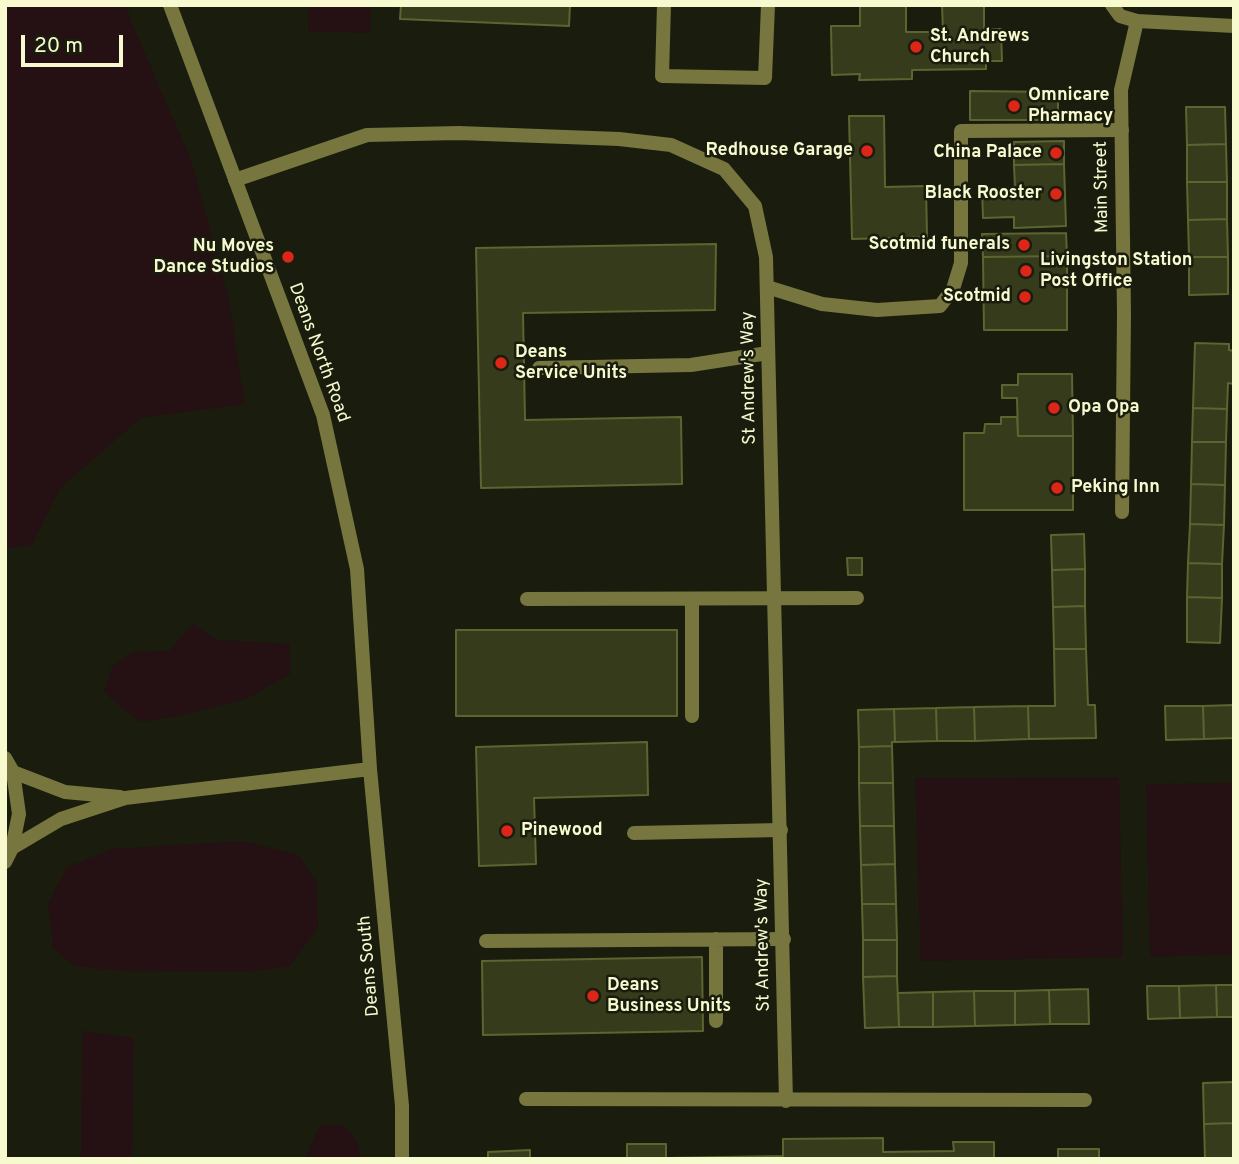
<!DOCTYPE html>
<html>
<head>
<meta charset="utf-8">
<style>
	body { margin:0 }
	#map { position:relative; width:1239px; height:1164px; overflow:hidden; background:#1a1c0e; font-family:Overpass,sans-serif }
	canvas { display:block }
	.frame { position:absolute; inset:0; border:7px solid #f6face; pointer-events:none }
	.scale { position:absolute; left:21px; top:35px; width:102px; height:32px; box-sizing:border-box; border:4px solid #f6face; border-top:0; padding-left:9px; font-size:21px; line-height:24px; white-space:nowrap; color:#f6face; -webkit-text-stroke:5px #1a1c0e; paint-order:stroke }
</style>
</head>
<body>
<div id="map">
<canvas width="1239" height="1164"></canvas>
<div class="frame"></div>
<div class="scale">20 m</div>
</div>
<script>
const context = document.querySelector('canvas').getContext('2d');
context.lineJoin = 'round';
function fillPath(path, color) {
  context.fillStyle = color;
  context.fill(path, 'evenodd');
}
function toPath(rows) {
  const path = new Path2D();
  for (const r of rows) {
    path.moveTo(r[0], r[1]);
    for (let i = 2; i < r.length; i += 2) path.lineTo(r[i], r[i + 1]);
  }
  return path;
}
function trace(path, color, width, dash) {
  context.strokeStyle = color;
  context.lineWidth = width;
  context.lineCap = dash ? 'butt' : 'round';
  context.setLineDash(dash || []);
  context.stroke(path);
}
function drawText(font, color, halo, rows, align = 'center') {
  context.font = font + ' Overpass,sans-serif';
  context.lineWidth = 5;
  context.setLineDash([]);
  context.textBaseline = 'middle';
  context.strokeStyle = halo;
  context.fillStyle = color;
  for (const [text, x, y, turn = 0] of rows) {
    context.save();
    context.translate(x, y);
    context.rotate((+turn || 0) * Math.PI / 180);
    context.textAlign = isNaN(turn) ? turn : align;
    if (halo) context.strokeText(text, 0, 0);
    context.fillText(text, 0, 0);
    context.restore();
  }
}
const green = toPath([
	[5,5,126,5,131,21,191,160,228,295,245,404,140,418,60,488,32,545,5,549],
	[309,5,371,5,370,33,308,31],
	[193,624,217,640,290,644,290,674,244,700,182,715,140,722,104,692,112,667,133,652,169,651],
	[1119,777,1123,957,921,961,915,778],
	[1234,783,1234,954,1150,957,1146,784],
	[242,841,299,855,317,884,318,927,290,966,246,972,126,971,75,966,53,948,48,904,67,867,112,849],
	[82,1031,134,1038,132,1159,81,1159],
	[320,1125,343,1125,358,1142,360,1159,305,1159]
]);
const building = toPath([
	[401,5,570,5,569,26,400,19,401,5],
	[860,5,906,5,906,32,943,32,942,5,984,5,984,29,1001,29,1002,61,986,61,986,69,912,70,912,79,859,80,860,74,832,75,831,26,860,26,860,5],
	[970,91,1058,92,1058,120,970,120,970,91],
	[1186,107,1225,107,1226,144,1187,145,1186,107],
	[849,116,884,116,885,187,926,186,927,237,852,239,849,116],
	[1064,141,1064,164,1014,165,1014,142,1064,141],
	[1226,144,1227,182,1187,182,1187,145,1226,144],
	[1064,164,1066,226,1014,228,1014,217,983,218,982,189,1015,188,1014,165,1064,164],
	[1187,182,1227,182,1227,219,1188,220,1187,182],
	[1227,219,1228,257,1189,257,1188,220,1227,219],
	[1066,233,1067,256,983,257,982,234,1066,233],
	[716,244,715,310,523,313,525,420,681,417,682,484,481,488,476,248,716,244],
	[1067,256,1067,330,984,330,983,257,1067,256],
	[1189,257,1228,257,1228,294,1189,295,1189,257],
	[1195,343,1229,344,1229,350,1234,351,1234,384,1228,383,1227,409,1193,408,1195,343],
	[1018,374,1072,374,1073,436,1018,436,1017,398,1002,398,1002,385,1018,385,1018,374],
	[1193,408,1227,409,1226,442,1192,442,1193,408],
	[1001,417,1017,417,1018,436,1073,436,1073,510,964,510,964,433,984,433,985,424,1001,424,1001,417],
	[1192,442,1226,442,1225,485,1191,484,1192,442],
	[1191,484,1225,485,1224,525,1190,524,1191,484],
	[1190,524,1224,525,1222,564,1188,563,1190,524],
	[1084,534,1085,569,1052,570,1051,535,1084,534],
	[847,558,862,558,862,575,848,575,847,558],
	[1188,563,1222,564,1222,598,1187,597,1188,563],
	[1085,569,1085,606,1053,607,1052,570,1085,569],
	[1187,597,1222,598,1220,643,1187,642,1187,597],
	[1085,606,1086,649,1054,649,1053,607,1085,606],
	[456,630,677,630,677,716,456,716,456,630],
	[1054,649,1086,649,1088,705,1095,705,1096,738,1029,739,1028,706,1055,706,1054,649],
	[1234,705,1234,738,1204,739,1203,706,1234,705],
	[1028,706,1029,739,975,741,974,707,1028,706],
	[1165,706,1203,706,1204,739,1166,740,1165,706],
	[974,707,975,741,937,741,936,708,974,707],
	[936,708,937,741,895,742,894,709,936,708],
	[894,709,895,742,892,742,892,746,859,747,858,710,894,709],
	[647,742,648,795,534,798,536,864,479,866,476,747,647,742],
	[892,746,893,783,859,783,859,747,892,746],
	[859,783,893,783,894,826,860,826,859,783],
	[860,826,894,826,895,864,861,865,860,826],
	[895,864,896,904,862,904,861,865,895,864],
	[862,904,896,904,897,940,863,940,862,904],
	[863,940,897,940,897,976,863,977,863,940],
	[702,957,703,1031,483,1035,482,961,702,957],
	[897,976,899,1027,865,1028,863,977,897,976],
	[1216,985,1234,985,1234,1017,1217,1017,1216,985],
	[1216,985,1217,1017,1180,1018,1179,986,1216,985],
	[1147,986,1179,986,1180,1018,1148,1019,1147,986],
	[1088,989,1089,1024,1050,1024,1049,990,1088,989],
	[1049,990,1050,1024,1015,1025,1015,991,1049,990],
	[974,991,1015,991,1015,1025,975,1026,974,991],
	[974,991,975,1026,933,1027,933,992,974,991],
	[933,992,933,1027,899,1027,898,993,933,992],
	[1234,1082,1234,1123,1204,1124,1203,1083,1234,1082],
	[1234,1123,1234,1159,1205,1159,1204,1124,1234,1123],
	[883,1138,883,1152,954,1151,953,1142,994,1142,994,1159,627,1159,627,1144,666,1144,666,1158,783,1156,783,1139,883,1138],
	[1058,1149,1099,1149,1099,1159,1058,1159,1058,1149],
	[530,1150,530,1159,488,1159,488,1152,530,1150]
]);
const service = toPath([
	[664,5,662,76,765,78,768,5],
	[767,287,822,304,877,310,940,306,953,289,961,263,961,131,1122,130],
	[539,368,691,365,768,353],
	[527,599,857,598],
	[692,716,692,599],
	[634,833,781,830],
	[716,939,716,1021],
	[486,941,784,939]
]);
const pedestrian = toPath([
	[1122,512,1124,314,1121,90,1137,21]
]);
const minor = toPath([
	[1112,5,1120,16,1137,21,1234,26],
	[235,180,367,135,459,133,619,139,671,145,724,169,755,206,766,257,786,1101],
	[526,1099,1085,1100]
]);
const tertiary = toPath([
	[170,5,323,415,357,569,370,769,402,1106,402,1159],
	[5,758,13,772,19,814,12,848,5,862],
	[13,772,65,792,120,797],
	[12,848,61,819,125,798,370,769]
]);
const markers = [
	[916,47,7,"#dc2618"],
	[1014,106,7,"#dc2618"],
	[867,151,7,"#dc2618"],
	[1056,153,7,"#dc2618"],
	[1056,194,7,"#dc2618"],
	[1024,245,7,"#dc2618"],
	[288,257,7,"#dc2618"],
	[1026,271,7,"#dc2618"],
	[1025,297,7,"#dc2618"],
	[501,363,7,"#dc2618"],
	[1054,408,7,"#dc2618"],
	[1057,488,7,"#dc2618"],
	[507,831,7,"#dc2618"],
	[593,996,7,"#dc2618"]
];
const poiNames = [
	["St. Andrews",930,37],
	["Church",930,58],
	["Omnicare",1028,96],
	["Pharmacy",1028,117],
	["Redhouse Garage",853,151,"right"],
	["China Palace",1042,153,"right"],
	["Black Rooster",1042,194,"right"],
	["Scotmid funerals",1010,245,"right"],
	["Nu Moves",274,247,"right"],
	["Dance Studios",274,268,"right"],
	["Livingston Station",1040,261],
	["Post Office",1040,282],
	["Scotmid",1011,297,"right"],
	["Deans",515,353],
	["Service Units",515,374],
	["Opa Opa",1068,408],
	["Peking Inn",1071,488],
	["Pinewood",521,831],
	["Deans",607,986],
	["Business Units",607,1007]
];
const streetNames = [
	["Main Street",1103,187,-91],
	["Deans North Road",318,353,70],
	["St Andrew's Way",750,378,-91],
	["St Andrew's Way",764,945,-91],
	["Deans South",370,966,-95]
];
fillPath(green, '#251113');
fillPath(building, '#363b1c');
trace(building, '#5c6530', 2);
trace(service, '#76763e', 14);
trace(pedestrian, '#76763e', 14);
trace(minor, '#76763e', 14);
trace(tertiary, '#76763e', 14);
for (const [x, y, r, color] of markers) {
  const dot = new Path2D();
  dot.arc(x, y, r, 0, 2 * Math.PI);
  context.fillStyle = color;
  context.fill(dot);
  trace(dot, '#1a1c0e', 2.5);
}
drawText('bold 18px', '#f6face', '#1a1c0e', poiNames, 'left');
drawText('18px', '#f6face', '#1a1c0e', streetNames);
</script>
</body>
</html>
